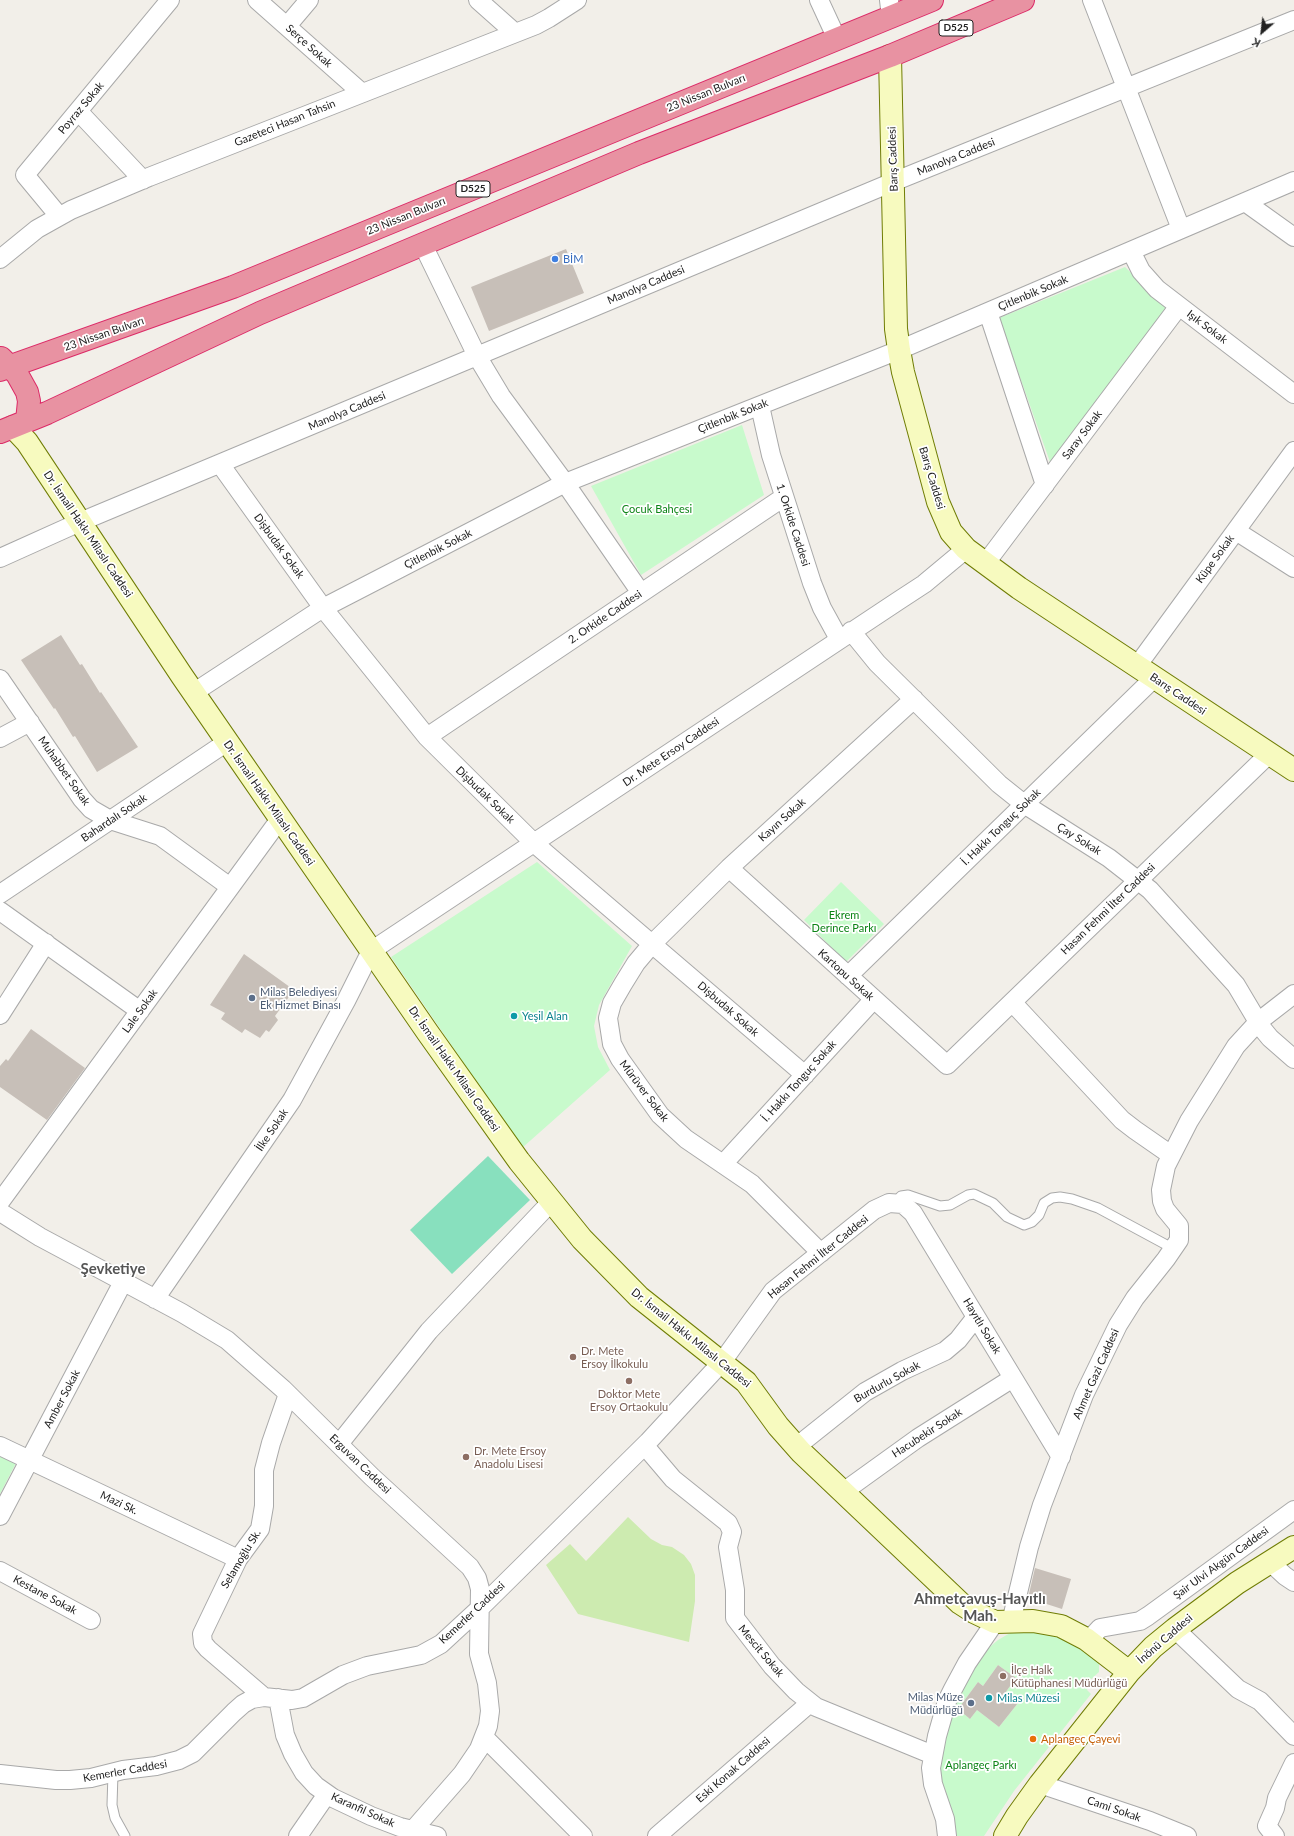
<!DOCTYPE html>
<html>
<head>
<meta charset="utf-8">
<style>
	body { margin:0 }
	#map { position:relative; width:1294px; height:1836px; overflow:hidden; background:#f2efe9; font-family:Lato,sans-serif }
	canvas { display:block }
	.north { position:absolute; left:1242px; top:12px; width:40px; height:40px; -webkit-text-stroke:3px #fff; paint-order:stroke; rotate:208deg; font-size:11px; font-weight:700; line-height:16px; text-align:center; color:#222 }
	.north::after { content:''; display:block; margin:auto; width:14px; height:18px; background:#222; clip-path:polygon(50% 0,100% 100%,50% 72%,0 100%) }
</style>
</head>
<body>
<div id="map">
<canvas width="1294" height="1836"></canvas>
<div class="north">K</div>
</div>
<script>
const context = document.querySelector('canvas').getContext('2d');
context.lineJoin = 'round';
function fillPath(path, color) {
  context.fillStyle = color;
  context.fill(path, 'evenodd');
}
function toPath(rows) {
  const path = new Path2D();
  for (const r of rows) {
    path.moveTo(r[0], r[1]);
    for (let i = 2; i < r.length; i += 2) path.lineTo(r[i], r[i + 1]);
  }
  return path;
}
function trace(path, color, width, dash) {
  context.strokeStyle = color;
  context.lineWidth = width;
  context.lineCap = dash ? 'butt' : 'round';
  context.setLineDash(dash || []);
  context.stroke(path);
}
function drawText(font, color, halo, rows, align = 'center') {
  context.font = font + ' Lato,sans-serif';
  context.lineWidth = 3.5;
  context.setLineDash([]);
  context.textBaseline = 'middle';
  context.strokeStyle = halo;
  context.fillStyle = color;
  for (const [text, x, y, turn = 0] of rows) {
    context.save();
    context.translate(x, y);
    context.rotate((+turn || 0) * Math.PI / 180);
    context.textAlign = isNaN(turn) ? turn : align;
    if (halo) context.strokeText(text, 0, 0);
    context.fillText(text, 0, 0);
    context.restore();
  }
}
const grass = toPath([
	[628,1517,651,1539,662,1545,672,1547,684,1555,691,1564,695,1575,695,1601,689,1642,578,1614,546,1565,570,1544,586,1561]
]);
const park = toPath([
	[1125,267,1167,307,1050,462,999,318],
	[742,425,764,495,641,575,591,486],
	[537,862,632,946,599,1005,594,1026,598,1047,610,1070,522,1148,391,957],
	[841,882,884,924,846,962,804,920],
	[0,1455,16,1463,0,1494],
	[1017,1629,1060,1633,1099,1661,1099,1672,1089,1681,1087,1690,1091,1694,1014,1791,984,1836,957,1836,939,1772,952,1702,985,1651,998,1640],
	[998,1665,1016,1678,1005,1693,1018,1703,999,1727,977,1710,970,1719,958,1709,978,1682,983,1686]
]);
const pitch = toPath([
	[488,1156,530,1200,452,1274,410,1230]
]);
const building = toPath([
	[566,249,584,293,489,331,471,287],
	[61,635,80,665,82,664,100,693,101,692,138,747,97,772,75,736,73,737,55,708,54,709,21,660],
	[244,954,294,990,275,1016,278,1020,269,1032,266,1030,260,1038,245,1029,242,1033,221,1019,225,1013,210,1005],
	[31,1029,85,1068,47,1120,0,1087,0,1066,6,1059,8,1061],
	[1035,1568,1071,1579,1062,1609,1028,1598],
	[998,1665,1016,1678,1005,1693,1018,1703,999,1727,977,1710,970,1719,958,1709,978,1682,983,1686]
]);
const lane = toPath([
	[896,1202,901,1196,908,1195,940,1206,950,1205,968,1195,974,1194,993,1203,1007,1217,1024,1225,1032,1222,1039,1215,1044,1203,1052,1198,1060,1197,1072,1199,1098,1208,1174,1249],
	[113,1773,112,1805,115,1818,125,1836]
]);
const street = toPath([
	[257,0,362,93],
	[478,0,514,32],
	[819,0,837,39],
	[889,0,891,17],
	[1092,0,1181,229],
	[287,26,309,0],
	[78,111,143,180],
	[1245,202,1294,237],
	[59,216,25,175,170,0],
	[423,245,477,356,501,396,565,483,641,593],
	[1131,251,1141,271,1157,289,1294,394],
	[0,259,37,229,71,210,149,177,536,25,549,18,577,0],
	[988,312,1045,485],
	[760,406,771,455,812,583,822,608,839,639],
	[220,464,323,608,427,737,535,844,805,1075],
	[1236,531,1294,568],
	[0,558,80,522,893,182,1294,20],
	[985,564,1179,306],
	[851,631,877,663,999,784,1024,804,1109,858,1150,890,1236,985,1261,1027,1270,1038,1294,1059],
	[1137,666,1294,451],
	[0,679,82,799,91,809,110,820,160,836,230,887],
	[193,693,323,608,565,483,899,350,1294,181],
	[427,737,784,497],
	[0,738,30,722],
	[729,868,947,1065,1269,754],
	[0,894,227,742],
	[0,911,140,1011],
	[848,976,1154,678],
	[1012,1002,1122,1120,1135,1130,1171,1155],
	[0,1015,46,943],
	[724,1163,874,999],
	[0,1202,280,819],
	[0,1212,40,1237,182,1313,227,1340,283,1389,372,1477,470,1567,477,1578,480,1589,479,1654,487,1683,490,1711,488,1726,479,1749,462,1774,413,1830],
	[821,1253,752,1184,686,1139,660,1115,620,1059,612,1044,608,1018,612,1003,623,984,636,963,652,944,729,868,914,699],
	[155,1299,292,1100,346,1001,371,951,898,601,924,584,966,549],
	[339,1444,429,1331,551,1202],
	[0,1446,238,1559],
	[645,1446,673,1479,728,1523,732,1532,728,1547,735,1590,735,1618,772,1666,796,1691,816,1707,933,1755],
	[796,1447,865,1392,902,1371,945,1351,958,1340,976,1317],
	[843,1492,918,1438,1013,1378],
	[0,1516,123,1282],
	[1270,1562,1285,1576,1294,1582],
	[0,1571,91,1620],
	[1011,1622,1029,1547,1042,1505,1084,1395,1118,1325,1135,1298,1166,1259,1179,1240,1179,1226,1165,1209,1162,1201,1161,1190,1166,1166,1189,1121,1236,1046,1258,1022,1294,994],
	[1175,1629,1238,1689,1260,1701,1294,1736],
	[1088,1641,1100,1628,1140,1621,1148,1616,1294,1510],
	[264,1697,208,1649,203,1643,202,1634,238,1559,260,1529,264,1506,264,1470,271,1443,288,1394],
	[278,1698,285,1735,293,1754,304,1773,316,1786,333,1798,371,1816,400,1827,437,1836],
	[485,1738,583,1836],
	[0,1774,56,1780,70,1780,91,1778,123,1770,156,1766,179,1760,193,1753,234,1712,243,1704,252,1699,264,1697,292,1700,303,1698,343,1675,367,1666,421,1655,441,1644,480,1608,648,1442,722,1362,773,1291,874,1210,889,1203,903,1204,913,1213,1061,1457],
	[1040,1784,1150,1821,1187,1836],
	[298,1836,327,1794],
	[657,1836,810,1703],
	[947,1836,945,1819,933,1784,931,1768,937,1736,947,1701,953,1689,967,1663,995,1622],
	[1275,1836,1267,1826,1275,1808,1277,1798,1294,1763]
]);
const secondary = toPath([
	[890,56,896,329,899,350,903,372,938,502,951,532,966,549,1019,588,1294,770],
	[13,427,27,442,182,676,428,1033,519,1161,582,1239,639,1297,746,1382,778,1426,801,1452,960,1603,974,1612,995,1622,1033,1621,1061,1626,1086,1639,1129,1672],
	[1005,1836,1017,1816,1040,1784,1129,1672,1153,1647,1175,1629,1237,1583,1294,1547]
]);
const highway = toPath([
	[1,358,17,374,27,392,29,401,27,421],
	[0,370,233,287,932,0],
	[0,432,47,413,260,313,639,153,890,56,1023,0]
]);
const markers = [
	[555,259,4,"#3f7fe0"],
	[252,998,4,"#5c6f8a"],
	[514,1016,4,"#0f9aa8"],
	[573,1357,4,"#8d6e63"],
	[629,1381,4,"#8d6e63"],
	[466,1457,4,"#8d6e63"],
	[1003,1676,4,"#8d6e63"],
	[989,1698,4,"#0f9aa8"],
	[971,1703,4,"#5c6f8a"],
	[1033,1739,4,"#e8710a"]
];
const shields = [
	[956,28,34],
	[473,189,34]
];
const shieldNames = [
	["D525",956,28],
	["D525",473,189]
];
const streetNames = [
	["Serçe Sokak",309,46,42],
	["23 Nissan Bulvarı",706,93,-22],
	["Poyraz Sokak",81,108,-50],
	["Gazeteci Hasan Tahsin",285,123,-22],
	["Manolya Caddesi",956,157,-22],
	["Barış Caddesi",893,159,-92],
	["23 Nissan Bulvarı",406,216,-22],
	["Manolya Caddesi",646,285,-23],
	["Çitlenbik Sokak",1033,293,-23],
	["Işık Sokak",1207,327,37],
	["23 Nissan Bulvarı",104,334,-19],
	["Manolya Caddesi",347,411,-23],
	["Çitlenbik Sokak",733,416,-22],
	["Saray Sokak",1082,435,-53],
	["Barış Caddesi",932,478,73],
	["1. Orkide Caddesi",793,525,72],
	["Dr. İsmail Hakkı Milaslı Caddesi",88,534,56],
	["Dişbudak Sokak",279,546,54],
	["Çitlenbik Sokak",438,549,-27],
	["Küpe Sokak",1215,559,-54],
	["2. Orkide Caddesi",605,617,-34],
	["Barış Caddesi",1178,694,34],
	["Dr. Mete Ersoy Caddesi",671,752,-34],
	["Muhabbet Sokak",64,771,55],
	["Dişbudak Sokak",485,795,44],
	["Dr. İsmail Hakkı Milaslı Caddesi",269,803,55],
	["Bahardalı Sokak",114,818,-34],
	["Kayın Sokak",782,820,-42],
	["İ. Hakkı Tonguç Sokak",1001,827,-44],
	["Çay Sokak",1079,839,32],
	["Hasan Fehmi İlter Caddesi",1108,909,-44],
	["Kartopu Sokak",846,975,42],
	["Dişbudak Sokak",728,1009,41],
	["Lale Sokak",140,1011,-54],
	["Dr. İsmail Hakkı Milaslı Caddesi",454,1069,55],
	["İ. Hakkı Tonguç Sokak",799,1081,-48],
	["Mürüver Sokak",644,1091,53],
	["İlke Sokak",272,1130,-56],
	["Hasan Fehmi İlter Caddesi",818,1257,-39],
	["Hayıtlı Sokak",982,1326,59],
	["Dr. İsmail Hakkı Milaslı Caddesi",691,1338,39],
	["Ahmet Gazi Caddesi",1096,1374,-66],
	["Burdurlu Sokak",887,1382,-29],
	["Amber Sokak",62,1399,-62],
	["Hacubekir Sokak",927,1433,-33],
	["Erguvan Caddesi",360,1464,44],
	["Mazi Sk.",119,1503,25],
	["Selamoğlu Sk.",241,1559,-59],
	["Şair Ulvi Akgün Caddesi",1221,1563,-36],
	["Kestane Sokak",45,1595,28],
	["Kemerler Caddesi",472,1613,-43],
	["İnönü Caddesi",1165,1639,-41],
	["Mescit Sokak",761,1651,50],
	["Eski Konak Caddesi",733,1770,-41],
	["Kemerler Caddesi",125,1771,-10],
	["Cami Sokak",1114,1809,19],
	["Karanfil Sokak",363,1810,24]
];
const shopNames = [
	["BİM",563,259]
];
const parkNames = [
	["Çocuk Bahçesi",657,509],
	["Ekrem",844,915],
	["Derince Parkı",844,928],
	["Aplangeç Parkı",981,1765]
];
const serviceNames = [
	["Milas Belediyesi",260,992],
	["Ek Hizmet Binası",260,1005],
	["Milas Müze",963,1697,"right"],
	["Müdürlüğü",963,1710,"right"]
];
const cultureNames = [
	["Yeşil Alan",522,1016],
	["Milas Müzesi",997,1698]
];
const educationNames = [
	["Dr. Mete",581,1351],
	["Ersoy İlkokulu",581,1364],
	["Doktor Mete",629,1394,"center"],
	["Ersoy Ortaokulu",629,1407,"center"],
	["Dr. Mete Ersoy",474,1451],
	["Anadolu Lisesi",474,1464],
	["İlçe Halk",1011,1670],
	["Kütüphanesi Müdürlüğü",1011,1683]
];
const foodNames = [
	["Aplangeç Çayevi",1041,1739]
];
const districtNames = [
	["Şevketiye",113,1269],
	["Ahmetçavuş-Hayıtlı",980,1599],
	["Mah.",980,1616]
];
fillPath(grass, '#cdebb0');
fillPath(park, '#c8facc');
fillPath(pitch, '#88e0be');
fillPath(building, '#c7bfb8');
trace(lane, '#a9a9a9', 11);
trace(street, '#a9a9a9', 20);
trace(secondary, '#707d05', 24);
trace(highway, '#dc2a67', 24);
trace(lane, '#fff', 9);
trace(street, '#fff', 18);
trace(secondary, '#f7fabf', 22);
trace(highway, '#e892a2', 22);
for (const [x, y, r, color] of markers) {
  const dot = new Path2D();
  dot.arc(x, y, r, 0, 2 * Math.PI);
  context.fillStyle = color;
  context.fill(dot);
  trace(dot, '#fff', 1.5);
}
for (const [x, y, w] of shields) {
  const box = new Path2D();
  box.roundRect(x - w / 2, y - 8, w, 16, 3);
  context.fillStyle = '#fff';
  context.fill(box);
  trace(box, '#222', 1);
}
drawText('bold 10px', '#222', null, shieldNames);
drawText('11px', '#222', '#fff', streetNames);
drawText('11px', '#366cbe', '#fff', shopNames, 'left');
drawText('11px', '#0c8416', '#fff', parkNames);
drawText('11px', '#4e5e75', '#fff', serviceNames, 'left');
drawText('11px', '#0d838f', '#fff', cultureNames, 'left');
drawText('11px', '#785e54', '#fff', educationNames, 'left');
drawText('11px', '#c56008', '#fff', foodNames, 'left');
drawText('bold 15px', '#555', '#fff', districtNames);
</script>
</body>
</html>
